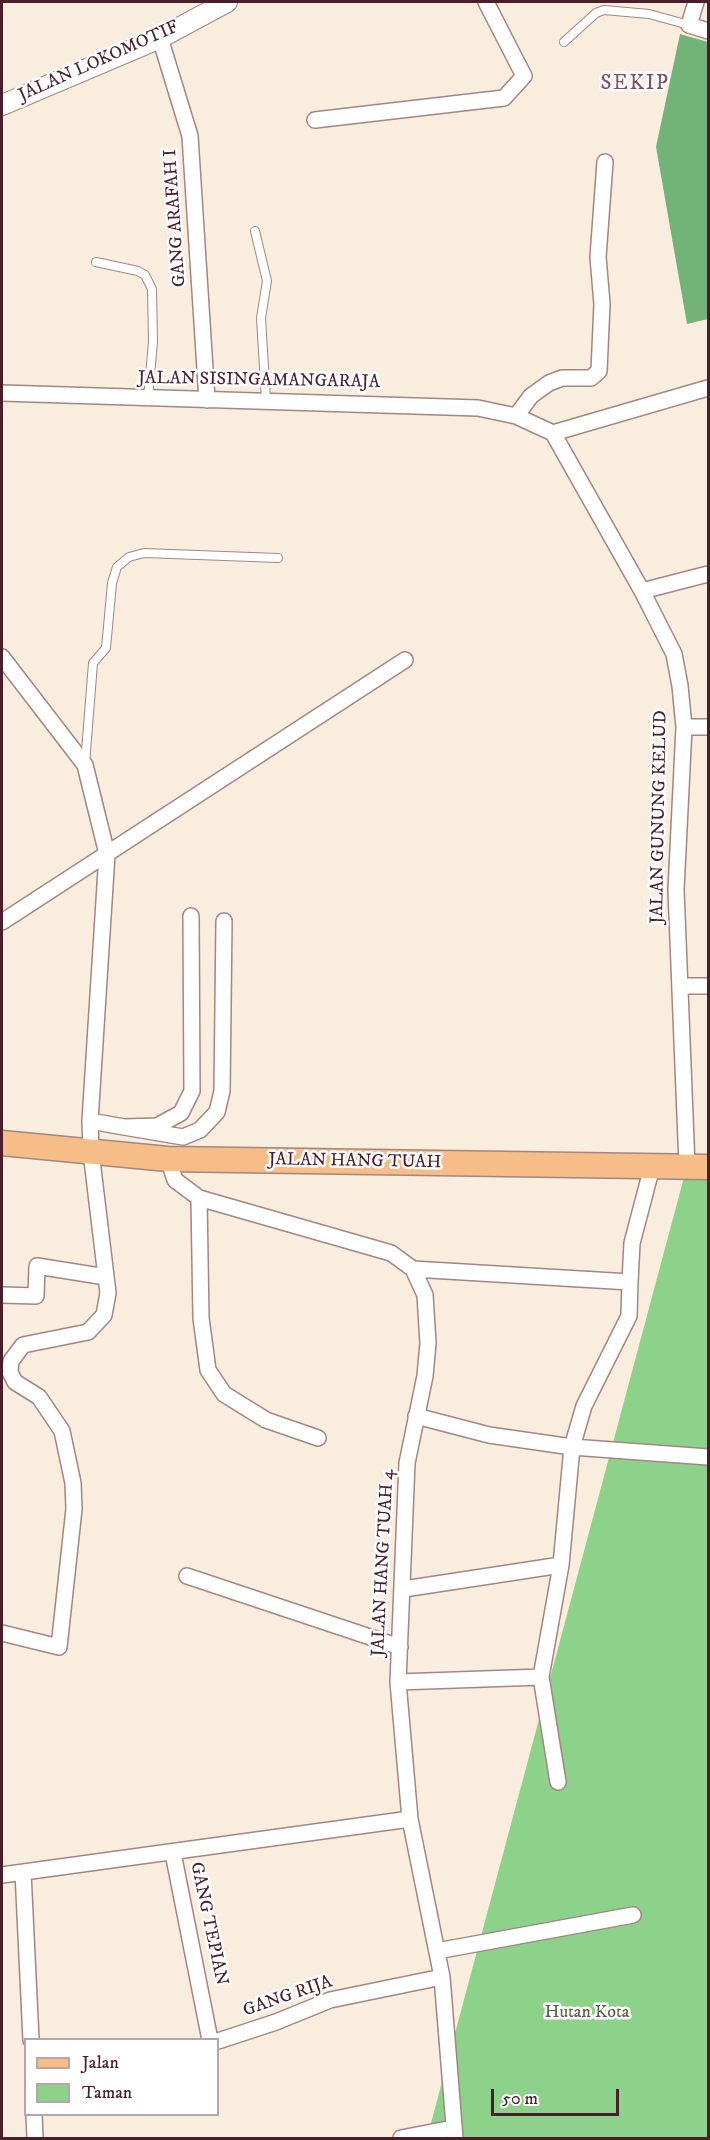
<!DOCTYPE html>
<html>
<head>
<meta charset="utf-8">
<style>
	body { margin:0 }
	#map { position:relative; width:710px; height:2140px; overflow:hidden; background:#f9eddd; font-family:"IM FELL DW Pica",serif }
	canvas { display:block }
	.frame { position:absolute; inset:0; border:3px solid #4a1f2b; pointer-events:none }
	.legend { position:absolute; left:24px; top:2038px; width:195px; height:78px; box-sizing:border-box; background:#fff; border:2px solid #b7a5aa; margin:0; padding:8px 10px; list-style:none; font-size:18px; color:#4a1f2b }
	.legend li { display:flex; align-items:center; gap:12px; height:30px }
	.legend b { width:30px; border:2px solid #b7a5aa }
	.scale { position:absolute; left:491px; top:2089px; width:128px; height:27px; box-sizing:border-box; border:3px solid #4a1f2b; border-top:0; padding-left:8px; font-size:18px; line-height:21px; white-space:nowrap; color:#4a1f2b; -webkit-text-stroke:4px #fff; paint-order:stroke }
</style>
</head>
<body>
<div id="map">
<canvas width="710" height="2140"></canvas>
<div class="frame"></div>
<ul class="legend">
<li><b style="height:8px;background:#f7bd88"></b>Jalan</li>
<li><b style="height:16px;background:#8dd28b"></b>Taman</li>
</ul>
<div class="scale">50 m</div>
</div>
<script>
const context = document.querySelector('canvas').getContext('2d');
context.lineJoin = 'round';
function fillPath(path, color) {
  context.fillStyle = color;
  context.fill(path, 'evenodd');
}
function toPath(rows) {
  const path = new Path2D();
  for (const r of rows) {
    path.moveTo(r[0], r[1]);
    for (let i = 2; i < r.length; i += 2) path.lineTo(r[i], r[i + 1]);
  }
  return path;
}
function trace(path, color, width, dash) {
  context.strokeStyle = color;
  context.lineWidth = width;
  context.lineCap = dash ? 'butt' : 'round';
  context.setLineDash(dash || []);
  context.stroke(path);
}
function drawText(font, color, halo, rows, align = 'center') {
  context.font = font + ' "IM FELL DW Pica",serif';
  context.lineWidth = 5;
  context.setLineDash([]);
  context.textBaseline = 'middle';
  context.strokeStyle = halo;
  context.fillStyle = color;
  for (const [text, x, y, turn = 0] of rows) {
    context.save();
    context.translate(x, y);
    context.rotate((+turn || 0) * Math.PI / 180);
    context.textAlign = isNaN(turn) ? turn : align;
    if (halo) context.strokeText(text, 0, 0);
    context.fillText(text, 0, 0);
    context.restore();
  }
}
const green = toPath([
	[687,1166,708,1167,708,2138,427,2138]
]);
const forest = toPath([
	[680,34,708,42,708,319,687,324,656,147]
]);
const service = toPath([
	[564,42,596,13,604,10,649,14,689,25],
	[255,231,267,281,261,318,266,400],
	[96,262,138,271,145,275,152,289,153,342,148,398],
	[85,764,93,663,106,648,112,583,117,567,129,557,144,553,278,558]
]);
const minor = toPath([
	[696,2,689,25,708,31],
	[160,38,190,136,207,400],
	[315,120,504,98,524,76,486,2],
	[2,393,478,408,516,416,553,433,642,591,674,654,680,686,684,727,676,890,687,1166],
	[516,416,531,396,549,383,562,378,591,378,599,371,602,304,598,257,605,162],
	[553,433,708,388],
	[642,591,708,574],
	[2,657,85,765,107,854,90,1121,91,1152,108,1293,104,1315,88,1332,23,1345,11,1361,10,1372,15,1382,39,1397,62,1431,73,1483,74,1509,59,1647,2,1633],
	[684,727,708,727],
	[2,922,405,660],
	[680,986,708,986],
	[90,1121,124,1127,157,1126,181,1113,192,1091,191,916],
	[124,1127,183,1137,200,1130,217,1112,222,1091,224,921],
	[168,1159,175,1180,199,1198,391,1253,413,1269,425,1295,428,1343,425,1376,407,1463,398,1682,410,1819,442,1977,455,2138],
	[199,1198,201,1318,208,1370,224,1394,266,1420,318,1438],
	[413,1269,630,1282,632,1243,652,1167],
	[2,1295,36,1296,37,1266,106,1277],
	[416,1416,489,1435,572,1447,708,1457],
	[187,1576,400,1647],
	[404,1589,561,1565],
	[398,1682,541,1677],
	[558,1782,541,1677,561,1565,572,1447,584,1406,629,1316,630,1282],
	[173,1853,210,2040],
	[23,1872,31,2040],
	[2,1875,410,1819],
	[437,1951,633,1915],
	[218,2041,276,2022,330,2000,442,1977],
	[34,2114,35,2138],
	[401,2138,453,2128]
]);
const tertiary = toPath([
	[2,105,160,38,227,2]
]);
const primary = toPath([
	[2,1143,168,1159,708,1167]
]);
const streetNames = [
	["JALAN LOKOMOTIF",99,62,-24],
	["GANG ARAFAH I",176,218,-94],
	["JALAN SISINGAMANGARAJA",259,381,1],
	["JALAN GUNUNG KELUD",660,817,-89],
	["JALAN HANG TUAH",355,1162,1],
	["JALAN HANG TUAH 4",384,1563,-87],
	["GANG TEPIAN",208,1924,78],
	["GANG RIJA",288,1997,-19]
];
const parkNames = [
	["Hutan Kota",587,2013]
];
const quarterNames = [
	["SEKIP",635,85]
];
fillPath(green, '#8dd28b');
fillPath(forest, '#72b477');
trace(service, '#a28684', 10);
trace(minor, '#a28684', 18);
trace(tertiary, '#a28684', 22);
trace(primary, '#a28684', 27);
trace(service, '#fff', 8);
trace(minor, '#fff', 15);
trace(tertiary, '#fff', 20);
trace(primary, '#f7bd88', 24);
drawText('18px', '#4a1f2b', '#fff', streetNames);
drawText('18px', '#615e4d', '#fff', parkNames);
context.letterSpacing = '1.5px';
drawText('21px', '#824f5f', '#fff', quarterNames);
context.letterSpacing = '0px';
</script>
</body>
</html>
